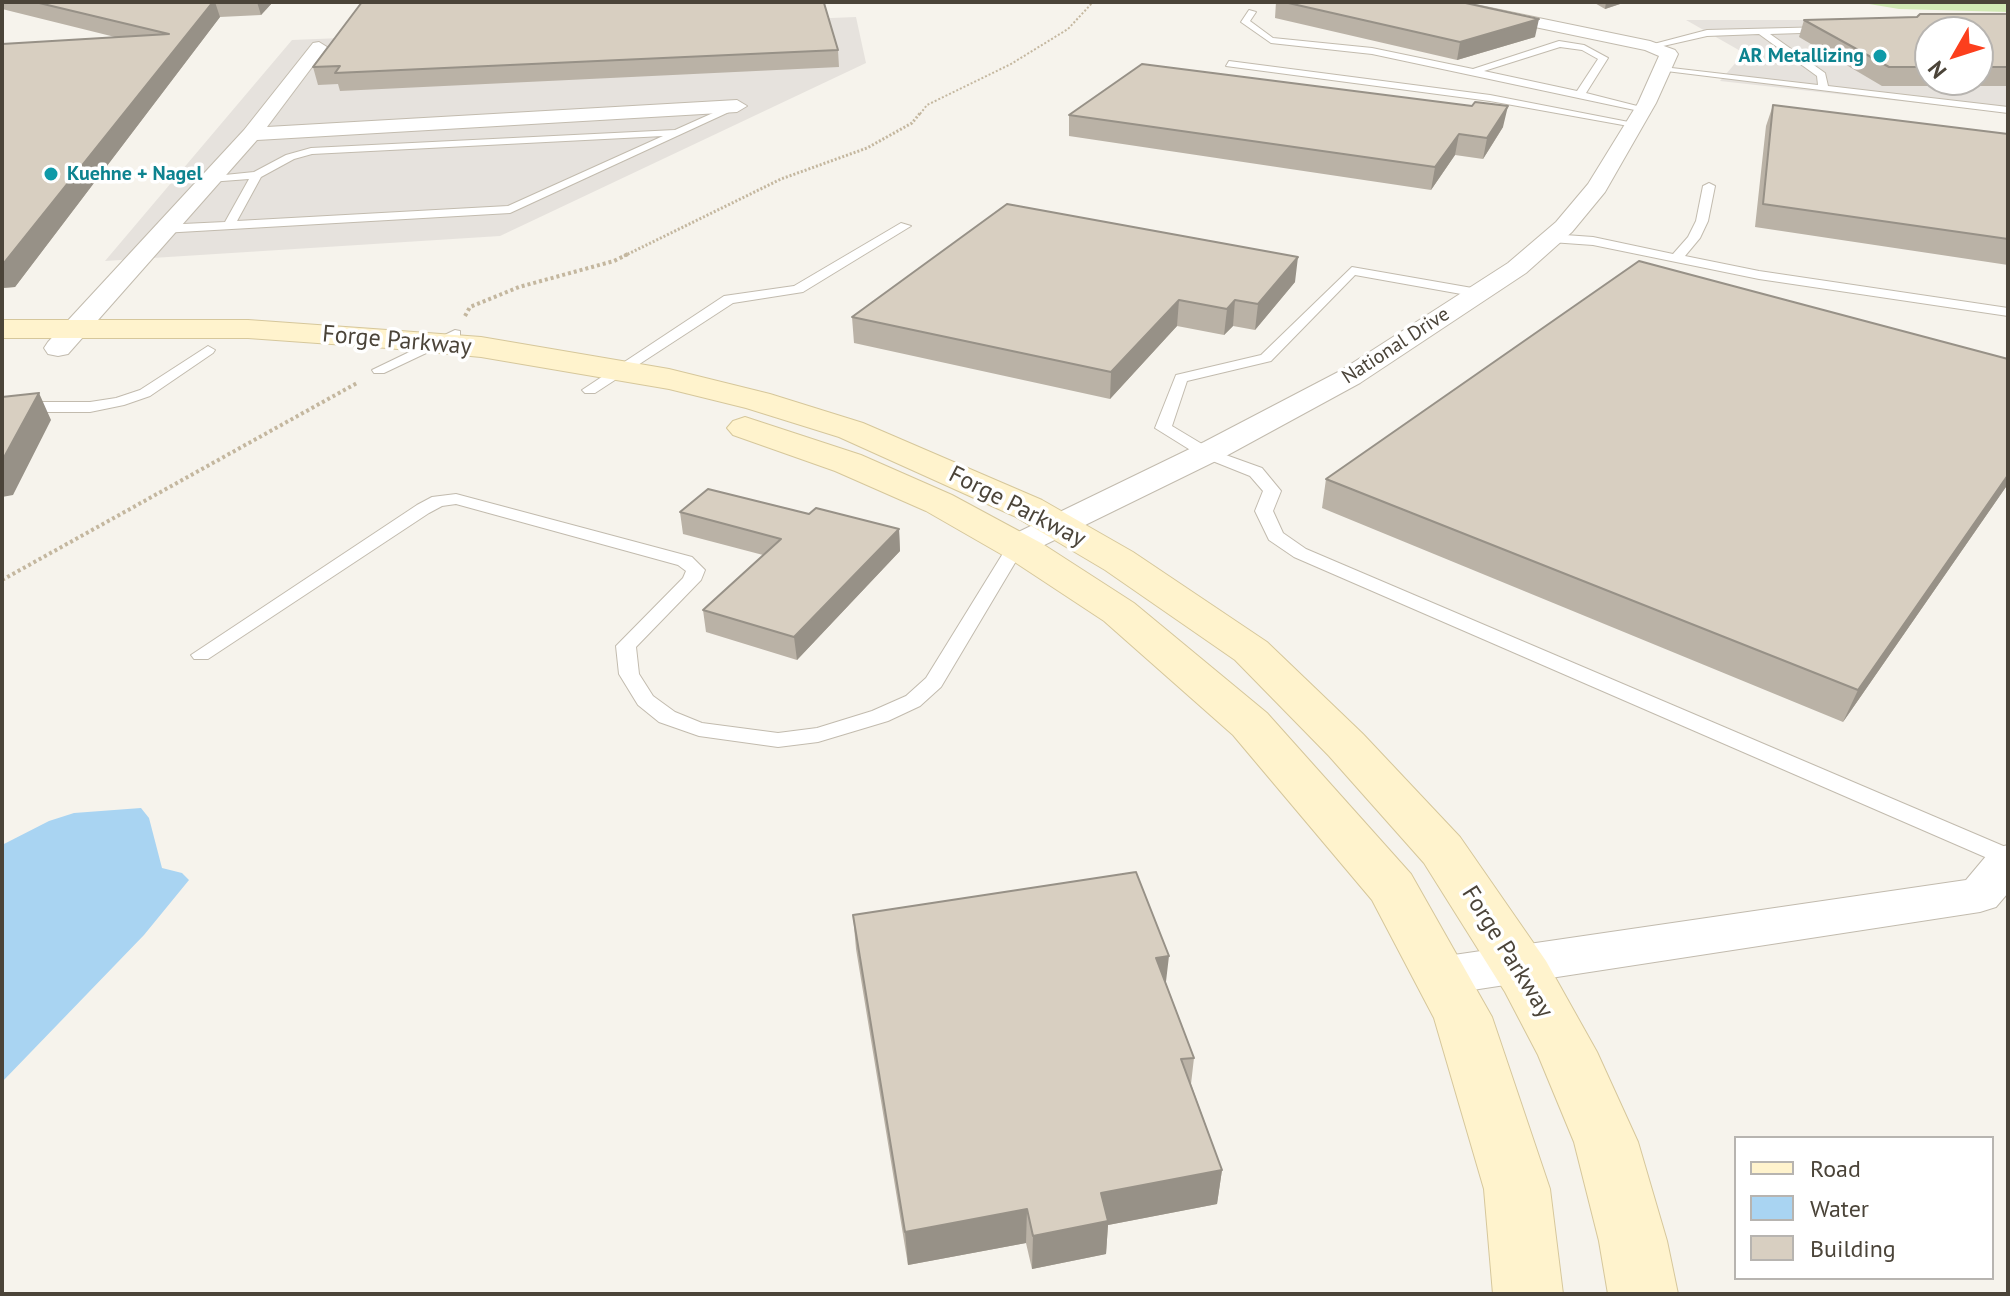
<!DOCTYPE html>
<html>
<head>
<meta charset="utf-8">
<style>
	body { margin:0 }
	#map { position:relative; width:2010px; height:1296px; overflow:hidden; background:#f6f3ec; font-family:"PT Sans",sans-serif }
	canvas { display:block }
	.frame { position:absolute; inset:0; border:4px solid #4b4439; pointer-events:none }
	.legend { position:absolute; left:1734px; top:1136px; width:260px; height:144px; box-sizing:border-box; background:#fff; border:2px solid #b7b4b0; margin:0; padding:10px 14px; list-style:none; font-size:24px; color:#4b4439 }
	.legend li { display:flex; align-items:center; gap:16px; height:40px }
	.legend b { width:40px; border:2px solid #b7b4b0 }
	.north { position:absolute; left:1914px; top:16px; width:80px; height:80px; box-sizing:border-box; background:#fff; border:2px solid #b7b4b0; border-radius:50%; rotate:231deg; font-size:22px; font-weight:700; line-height:32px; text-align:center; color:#4b4439 }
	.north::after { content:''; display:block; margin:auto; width:28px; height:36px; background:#fc3f1d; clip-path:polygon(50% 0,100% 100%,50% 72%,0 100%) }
</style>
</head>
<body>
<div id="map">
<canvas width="2010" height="1296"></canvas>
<div class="frame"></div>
<ul class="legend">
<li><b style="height:10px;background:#fff3cd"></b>Road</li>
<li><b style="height:22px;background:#a9d4f2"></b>Water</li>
<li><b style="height:22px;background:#d8cfc1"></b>Building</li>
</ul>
<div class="north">N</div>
</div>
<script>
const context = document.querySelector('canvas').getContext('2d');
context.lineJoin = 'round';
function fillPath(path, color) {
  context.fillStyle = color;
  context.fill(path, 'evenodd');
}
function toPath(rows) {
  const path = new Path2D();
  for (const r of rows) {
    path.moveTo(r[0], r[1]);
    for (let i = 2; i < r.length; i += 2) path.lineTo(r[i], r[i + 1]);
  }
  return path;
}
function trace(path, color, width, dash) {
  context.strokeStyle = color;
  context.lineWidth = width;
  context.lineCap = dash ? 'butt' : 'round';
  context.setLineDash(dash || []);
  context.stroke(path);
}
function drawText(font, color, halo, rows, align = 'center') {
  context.font = font + ' "PT Sans",sans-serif';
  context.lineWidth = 7;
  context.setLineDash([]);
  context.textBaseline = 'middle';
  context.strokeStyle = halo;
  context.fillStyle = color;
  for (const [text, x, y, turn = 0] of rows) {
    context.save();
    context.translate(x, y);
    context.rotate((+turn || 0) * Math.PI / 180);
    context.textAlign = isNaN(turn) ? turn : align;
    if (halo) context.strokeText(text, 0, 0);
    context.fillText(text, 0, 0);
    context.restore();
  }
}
const industrial = toPath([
	[856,17,866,63,500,236,105,261,292,40],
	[1686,20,2008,20,2008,113,1720,81,1744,53],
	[1930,32,1978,32,1978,80,1930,80]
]);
const green = toPath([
	[1857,2,2008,2,2008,12,1899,9]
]);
const water = toPath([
	[141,808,149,818,162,868,182,873,189,880,144,935,2,1082,2,845,49,821,74,813]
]);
const pathFar2 = toPath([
	[920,114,927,105,1011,64,1068,29,1093,2]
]);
const pathFar1 = toPath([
	[624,256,781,179,867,148,912,123,921,112]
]);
const path = toPath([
	[465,316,470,307,519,287,614,261,628,254],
	[2,580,357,383]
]);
const lane = toPath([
	[1249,10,1256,12,1250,21,1273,38,1372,48,1473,69,1559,41,1584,45,1608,58,1586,93,1649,109,1644,112,1372,54,1271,43,1241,22,1249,10],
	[1560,47,1582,50,1598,59,1577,91,1484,71,1560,47],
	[1828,27,1831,32,1770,34,1825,73,1828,86,2008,107,2008,113,1658,70,1663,67,1818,85,1817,76,1759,34,1707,36,1650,49,1646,46,1707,30,1828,27],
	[1229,61,1490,95,1639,124,1634,127,1490,101,1226,66,1229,61],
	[733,104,742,106,510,213,162,233,156,229,162,225,225,222,249,179,209,182,205,181,205,177,254,172,286,155,311,148,675,130,733,104],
	[663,136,508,206,237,221,261,177,294,159,312,154,663,136],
	[1709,183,1715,186,1708,221,1700,238,1685,256,1759,271,2008,308,2008,316,1759,279,1593,245,1551,242,1545,238,1551,234,1593,237,1673,254,1688,237,1696,221,1703,186,1709,183],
	[901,223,911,226,803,292,733,303,595,393,585,393,582,390,724,296,794,286,901,223],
	[1352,267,1478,289,1485,293,1478,297,1355,275,1271,361,1187,381,1172,426,1212,450,1262,468,1281,491,1273,511,1283,533,1306,549,2008,848,2008,867,1294,557,1269,540,1255,511,1263,491,1250,476,1200,456,1155,428,1176,375,1261,355,1352,267],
	[455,330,460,331,460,337,384,373,374,373,372,370,455,330],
	[208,346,215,350,213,353,150,396,124,405,90,412,2,412,2,402,90,402,116,398,140,390,208,346],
	[456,494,692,557,705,570,701,580,636,647,639,674,653,696,675,712,702,723,778,733,817,728,872,711,906,696,926,678,1010,542,1016,541,1025,546,941,687,920,706,888,721,818,742,778,747,699,736,659,722,638,705,619,674,616,646,683,578,686,571,678,565,456,504,442,506,429,513,208,659,194,659,191,655,417,505,432,497,456,494]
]);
const street = toPath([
	[1431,2,1461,2,1650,41,1675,50,1678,54,1656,103,1605,192,1572,232,1526,273,1360,383,1226,456,1028,553,1016,556,1004,553,999,546,1004,539,1204,442,1340,371,1508,263,1556,222,1588,184,1638,103,1659,56,1645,50,1439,7,1431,2],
	[319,42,327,47,267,127,737,100,747,106,737,112,257,140,68,354,58,356,48,354,44,348,48,342,244,130,313,43,319,42],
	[2008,845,2008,893,1996,907,1980,912,1440,995,1423,990,1415,976,1423,962,1440,957,1966,880,1992,849,2008,845]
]);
const secondary = toPath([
	[2,320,248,320,387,330,481,337,669,369,770,394,863,423,1042,500,1133,552,1267,642,1363,734,1460,837,1546,961,1597,1052,1638,1142,1667,1241,1678,1294,1608,1294,1599,1241,1574,1142,1538,1055,1505,992,1424,863,1329,756,1235,660,1105,570,1014,516,839,437,746,408,669,389,481,357,387,348,248,338,2,338,2,320],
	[745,417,861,455,952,495,1041,543,1134,603,1267,713,1411,874,1492,1017,1550,1189,1563,1294,1493,1294,1484,1189,1434,1018,1372,900,1233,735,1104,621,1013,561,926,511,835,471,733,435,727,428,733,421,745,417]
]);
const wall = toPath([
	[2,2,273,2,261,15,220,17,15,287,2,288,2,44,115,37,2,9],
	[1276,2,1461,2,1535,37,1457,60,1275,18],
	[1593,2,1626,2,1605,9],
	[2008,14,2008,86,1882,86,1799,37,1804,20],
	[1930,32,1978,32,1978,80,1930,80],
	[838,50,839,67,340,91,338,84,318,85,313,67],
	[1773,105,2008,134,2008,265,1755,227,1766,126],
	[1069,115,1503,127,1483,159,1455,155,1431,190,1069,136],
	[1295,282,1255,330,1233,326,1224,335,1177,326,1110,399,854,343,852,317],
	[1326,479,2008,484,1843,722,1322,508],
	[680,512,809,514,899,529,900,551,797,660,706,632,703,610,763,555,683,534],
	[853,915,1166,983,1194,1058,1191,1084,1222,1170,1217,1204,1108,1225,1106,1254,1032,1269,1026,1243,908,1265,856,949]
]);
const shadedWall = toPath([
	[213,2,215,2,220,17,15,287,2,288,2,263],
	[257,2,273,2,261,15],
	[1606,2,1626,2,1605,9],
	[1539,19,1535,37,1457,60,1460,42],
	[1508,106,1503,127,1483,159,1487,138],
	[1459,134,1455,155,1431,190,1435,167],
	[1298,257,1295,282,1255,330,1258,304],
	[1179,300,1177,326,1110,399,1111,372],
	[1235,300,1233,326,1224,335,1227,309],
	[39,393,51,420,13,495,2,497,2,461],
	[2008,475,2008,484,1843,722,1858,690],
	[899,529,900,551,797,660,794,637],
	[1169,956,1165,990,1156,958],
	[1222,1170,1217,1204,1108,1225,1106,1254,1032,1269,1033,1236,1101,1193],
	[1027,1209,1026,1243,908,1265,905,1232]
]);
const building = toPath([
	[35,2,213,2,4,263,2,263,2,44,169,34,35,2],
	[362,2,823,2,824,3,838,50,335,73,340,66,313,67,362,2],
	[1284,2,1461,2,1539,19,1460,42,1284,2],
	[1920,14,2008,14,2008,67,1978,67,1978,32,1930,32,1930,67,1889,67,1804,20,1917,17,1920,14],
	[1142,64,1472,106,1475,102,1508,106,1487,138,1459,134,1435,167,1069,115,1142,64],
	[1773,105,2008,134,2008,239,1763,204,1773,105],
	[1007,204,1298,257,1258,304,1235,300,1227,309,1179,300,1111,372,852,317,1007,204],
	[1639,261,2008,359,2008,475,1858,690,1326,479,1639,261],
	[39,393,2,461,2,397,39,393],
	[708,489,809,514,816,508,899,529,794,637,703,610,781,539,680,512,708,489],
	[1136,872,1169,956,1156,958,1194,1058,1181,1059,1222,1170,1101,1193,1108,1221,1033,1236,1027,1209,905,1232,853,915,1136,872]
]);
const markers = [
	[1880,56,8,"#0f9aa8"],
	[51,174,8,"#0f9aa8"]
];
const farCulturenames = [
	["AR Metallizing",1864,56],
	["Kuehne + Nagel",67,174,"left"]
];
const farStreetnames = [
	["National Drive",1396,346,-33]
];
const streetNames = [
	["Forge Parkway",397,341,5],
	["Forge Parkway",1017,507,27],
	["Forge Parkway",1507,952,58]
];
fillPath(industrial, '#e6e2dd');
fillPath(green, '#d2eab5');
fillPath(water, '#a9d4f2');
trace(lane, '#c2bbae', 2);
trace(street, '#c2bbae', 2);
trace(secondary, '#d6c79b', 2);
trace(pathFar2, '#c4b79f', 2, [2, 2]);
trace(pathFar1, '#c4b79f', 3, [2, 2]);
trace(path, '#c4b79f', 4, [3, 3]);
fillPath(lane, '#fff');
fillPath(street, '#fff');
fillPath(secondary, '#fff3cd');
fillPath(wall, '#bab2a6');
fillPath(shadedWall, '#979187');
fillPath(building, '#d8cfc1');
trace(building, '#979187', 2);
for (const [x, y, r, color] of markers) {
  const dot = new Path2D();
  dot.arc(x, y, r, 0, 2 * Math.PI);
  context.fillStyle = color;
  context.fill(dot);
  trace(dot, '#fff', 3);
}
drawText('bold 20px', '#0d838f', '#fff', farCulturenames, 'right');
drawText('20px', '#4b4439', '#fff', farStreetnames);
drawText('24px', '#4b4439', '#fff', streetNames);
</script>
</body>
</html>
